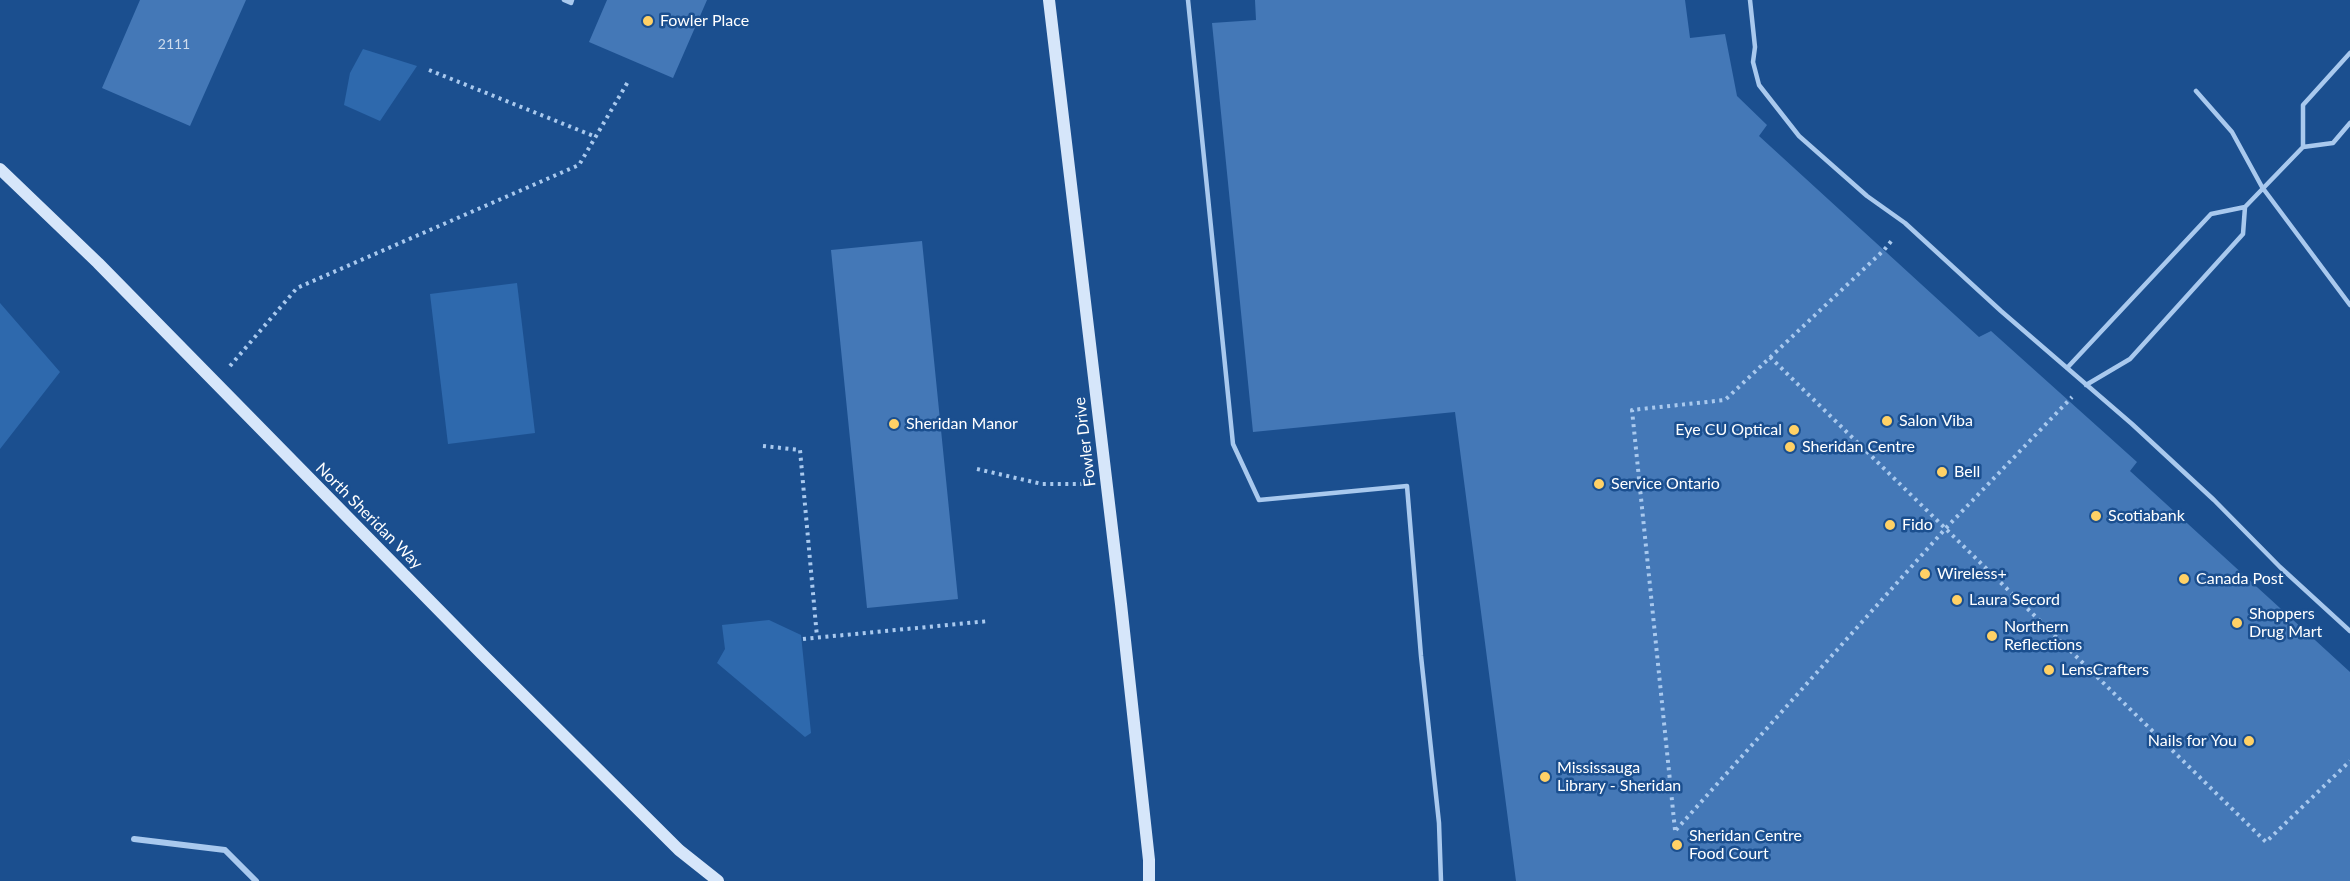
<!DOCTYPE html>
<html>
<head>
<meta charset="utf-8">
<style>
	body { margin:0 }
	canvas { display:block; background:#1b4f8f }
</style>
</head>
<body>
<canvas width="2350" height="881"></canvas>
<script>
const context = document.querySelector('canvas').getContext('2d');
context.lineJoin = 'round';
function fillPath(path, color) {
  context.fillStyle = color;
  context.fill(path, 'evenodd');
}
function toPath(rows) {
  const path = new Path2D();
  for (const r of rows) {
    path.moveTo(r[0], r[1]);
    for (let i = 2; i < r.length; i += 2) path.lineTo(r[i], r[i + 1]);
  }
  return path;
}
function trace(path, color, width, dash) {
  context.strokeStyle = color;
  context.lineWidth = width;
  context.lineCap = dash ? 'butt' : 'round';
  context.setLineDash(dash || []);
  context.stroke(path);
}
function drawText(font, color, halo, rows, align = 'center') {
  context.font = font + ' Lato,sans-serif';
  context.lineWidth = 5;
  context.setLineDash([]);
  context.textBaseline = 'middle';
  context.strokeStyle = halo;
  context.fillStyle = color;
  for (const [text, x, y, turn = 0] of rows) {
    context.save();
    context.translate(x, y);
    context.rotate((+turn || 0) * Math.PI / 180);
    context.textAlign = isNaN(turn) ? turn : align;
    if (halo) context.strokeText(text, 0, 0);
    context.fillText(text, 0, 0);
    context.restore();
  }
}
const green = toPath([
	[363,49,417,66,380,121,344,105,350,73],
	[517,283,535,433,448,444,430,294],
	[0,303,60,372,0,449],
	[769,620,801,635,811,733,805,737,717,663,725,649,722,625]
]);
const building = toPath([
	[140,0,246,0,190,126,102,88],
	[607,0,707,0,673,78,589,42],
	[1255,0,1685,0,1690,38,1725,34,1737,96,1767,125,1759,136,1979,337,1991,331,2137,462,2130,471,2350,672,2350,881,1516,881,1455,412,1253,432,1212,23,1256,20],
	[922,241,958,599,867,608,831,250]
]);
const path = toPath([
	[429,70,596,137],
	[1770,357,2266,842,2350,761],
	[230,366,297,288,579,165,629,80],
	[763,446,800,450,817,637],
	[977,469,1042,484,1082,484],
	[803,639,989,621],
	[1675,830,1632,410,1725,400,1884,250,1893,239],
	[1676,830,1946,528,2072,397]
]);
const lane = toPath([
	[564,0,571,3,572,0],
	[1188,0,1233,444,1259,500,1407,486,1421,656,1439,823,1441,881],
	[1750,0,1755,47,1753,62,1759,85,1799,136,1867,196,1905,223,2001,311,2132,424,2214,500,2280,567,2350,631],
	[2196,91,2232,132,2262,187,2350,305],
	[2303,147,2303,105,2350,53],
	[2067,368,2211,214,2245,207,2303,147,2333,143,2350,123],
	[2086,385,2130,359,2243,234,2245,207]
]);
const street = toPath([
	[134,839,225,850,256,881]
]);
const secondary = toPath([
	[1049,0,1121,604,1149,860,1149,881],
	[0,169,98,263,481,653,679,850,718,881]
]);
const markers = [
	[648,21,6,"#ffd166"],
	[1887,421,6,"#ffd166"],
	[894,424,6,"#ffd166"],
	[1794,430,6,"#ffd166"],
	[1790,447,6,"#ffd166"],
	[1942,472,6,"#ffd166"],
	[1599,484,6,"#ffd166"],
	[2096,516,6,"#ffd166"],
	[1890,525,6,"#ffd166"],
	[1925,574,6,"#ffd166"],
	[2184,579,6,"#ffd166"],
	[1957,600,6,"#ffd166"],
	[2237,623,6,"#ffd166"],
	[1992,636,6,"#ffd166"],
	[2049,670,6,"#ffd166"],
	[2249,741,6,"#ffd166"],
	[1545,777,6,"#ffd166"],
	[1677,845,6,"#ffd166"]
];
const numberNames = [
	["2111",174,44]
];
const poiNames = [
	["Fowler Place",660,21],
	["Salon Viba",1899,421],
	["Sheridan Manor",906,424],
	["Eye CU Optical",1782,430,"right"],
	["Sheridan Centre",1802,447],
	["Bell",1954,472],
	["Service Ontario",1611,484],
	["Scotiabank",2108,516],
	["Fido",1902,525],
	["Wireless+",1937,574],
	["Canada Post",2196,579],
	["Laura Secord",1969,600],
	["Shoppers",2249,614],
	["Drug Mart",2249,632],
	["Northern",2004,627],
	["Reflections",2004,645],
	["LensCrafters",2061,670],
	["Nails for You",2237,741,"right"],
	["Mississauga",1557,768],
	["Library - Sheridan",1557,786],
	["Sheridan Centre",1689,836],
	["Food Court",1689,854]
];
const streetNames = [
	["Fowler Drive",1085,442,-97],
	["North Sheridan Way",369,516,45]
];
fillPath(green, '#2e69ad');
fillPath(building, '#4478b7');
trace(path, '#a9c9ee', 4, [3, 4.5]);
trace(lane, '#a9c9ee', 4.5);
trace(street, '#a9c9ee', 6);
trace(secondary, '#d6e6fa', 12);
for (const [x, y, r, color] of markers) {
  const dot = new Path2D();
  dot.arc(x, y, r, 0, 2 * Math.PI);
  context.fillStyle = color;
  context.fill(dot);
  trace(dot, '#1b4f8f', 2);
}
drawText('14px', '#d0dded', null, numberNames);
drawText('16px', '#fff', '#1b4f8f', poiNames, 'left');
drawText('16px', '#fff', '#1b4f8f', streetNames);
</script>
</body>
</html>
